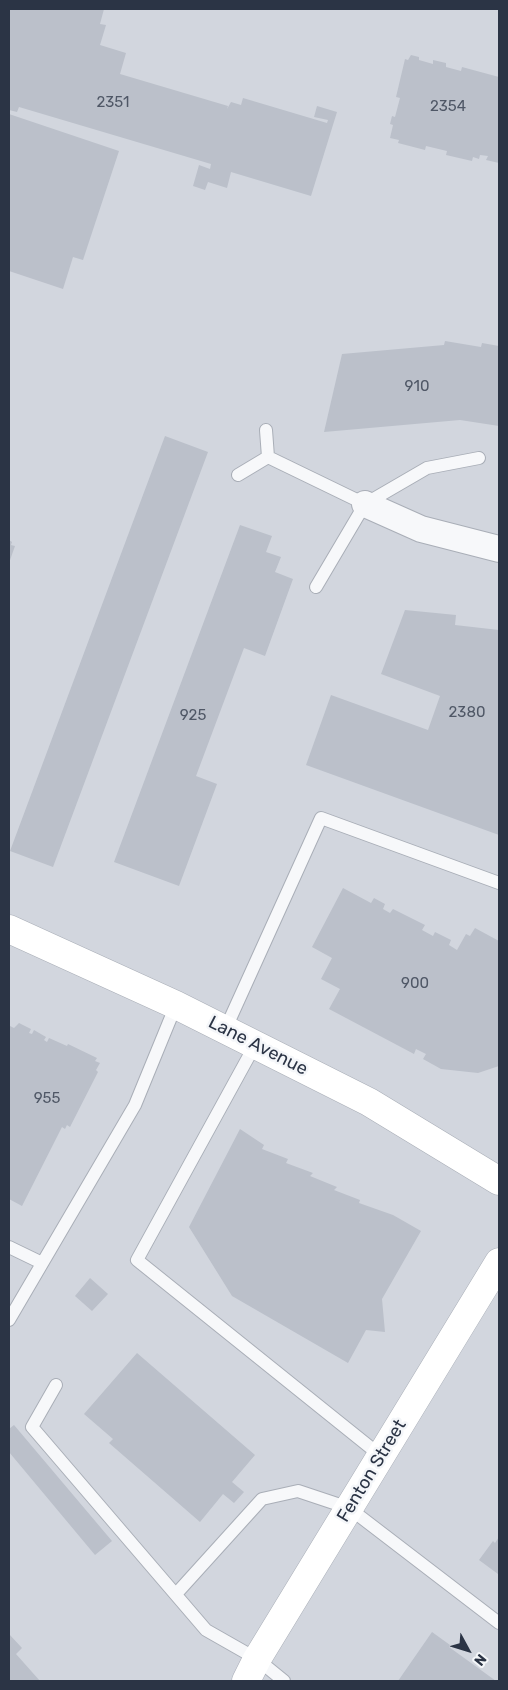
<!DOCTYPE html>
<html>
<head>
<meta charset="utf-8">
<style>
	body { margin:0 }
	#map { position:relative; width:508px; height:1690px; overflow:hidden; background:#e4e7ec; font-family:Rubik,sans-serif }
	canvas { display:block }
	.frame { position:absolute; inset:0; border:10px solid #2b3445; pointer-events:none }
	.north { position:absolute; left:443px; top:1625px; width:50px; height:50px; -webkit-text-stroke:4px #f4f6f9; paint-order:stroke; rotate:129deg; font-size:14px; font-weight:700; line-height:20px; text-align:center; color:#2b3445 }
	.north::after { content:''; display:block; margin:auto; width:18px; height:22px; background:#2b3445; clip-path:polygon(50% 0,100% 100%,50% 72%,0 100%) }
</style>
</head>
<body>
<div id="map">
<canvas width="508" height="1690"></canvas>
<div class="frame"></div>
<div class="north">N</div>
</div>
<script>
const context = document.querySelector('canvas').getContext('2d');
context.lineJoin = 'round';
function fillPath(path, color) {
  context.fillStyle = color;
  context.fill(path, 'evenodd');
}
function toPath(rows) {
  const path = new Path2D();
  for (const r of rows) {
    path.moveTo(r[0], r[1]);
    for (let i = 2; i < r.length; i += 2) path.lineTo(r[i], r[i + 1]);
  }
  return path;
}
function trace(path, color, width, dash) {
  context.strokeStyle = color;
  context.lineWidth = width;
  context.lineCap = dash ? 'butt' : 'round';
  context.setLineDash(dash || []);
  context.stroke(path);
}
function drawText(font, color, halo, rows, align = 'center') {
  context.font = font + ' Rubik,sans-serif';
  context.lineWidth = 5;
  context.setLineDash([]);
  context.textBaseline = 'middle';
  context.strokeStyle = halo;
  context.fillStyle = color;
  for (const [text, x, y, turn = 0] of rows) {
    context.save();
    context.translate(x, y);
    context.rotate((+turn || 0) * Math.PI / 180);
    context.textAlign = isNaN(turn) ? turn : align;
    if (halo) context.strokeText(text, 0, 0);
    context.fillText(text, 0, 0);
    context.restore();
  }
}
const built = toPath([
	[9,9,499,9,499,1681,9,1681]
]);
const building = toPath([
	[9,9,104,9,100,24,106,25,100,45,126,53,120,74,228,106,227,109,231,102,241,105,243,98,327,123,328,120,314,117,317,106,337,112,311,196,231,172,227,188,208,182,205,190,193,186,199,165,210,169,211,164,19,107,17,112,9,110],
	[411,55,419,57,419,60,433,64,433,60,446,63,446,67,461,71,462,67,499,77,499,163,486,160,488,156,480,155,479,159,473,157,472,161,446,155,447,151,426,146,425,150,398,143,399,140,390,138,393,125,390,124,392,116,395,117,400,98,396,97,405,59,408,60],
	[9,114,119,151,83,260,73,257,63,289,9,271],
	[445,341,481,347,482,343,499,346,499,426,460,420,324,432,342,354,444,345],
	[165,436,208,452,53,867,10,851],
	[240,525,272,536,266,552,281,557,275,572,293,579,265,656,244,648,196,776,217,784,179,886,114,862],
	[9,540,12,542,11,545,15,546,9,563],
	[405,610,456,615,455,625,499,630,499,835,306,765,331,695,428,730,440,696,381,674],
	[343,888,371,903,374,898,385,904,383,909,390,913,393,909,425,925,422,930,433,936,435,932,451,940,449,945,457,950,466,934,470,936,475,928,499,941,499,1066,478,1073,441,1069,423,1059,426,1054,416,1049,414,1054,329,1009,340,989,321,979,332,958,312,947],
	[19,1023,31,1029,29,1033,32,1034,34,1030,46,1037,44,1040,47,1042,49,1038,67,1046,68,1044,97,1058,95,1061,100,1063,96,1070,98,1072,70,1127,67,1125,65,1129,62,1127,22,1206,9,1199,9,1028,10,1026,14,1028],
	[240,1129,264,1145,262,1149,288,1159,286,1163,313,1173,310,1176,337,1187,334,1190,360,1200,359,1203,393,1215,421,1231,382,1299,385,1332,366,1330,348,1363,232,1296,189,1227],
	[90,1278,108,1294,92,1311,75,1296],
	[137,1353,255,1455,232,1482,244,1492,234,1503,223,1494,200,1522,109,1443,113,1439,84,1414],
	[14,1425,112,1541,95,1555,9,1452,9,1429],
	[499,1537,499,1571,498,1574,479,1560,493,1541,495,1543],
	[432,1632,450,1645,449,1647,496,1681,398,1681],
	[9,1634,22,1648,16,1654,40,1681,9,1681]
]);
const lane = toPath([
	[266,430,268,457,365,504],
	[238,475,268,457],
	[316,587,365,504,427,468,479,458],
	[225,1030,321,818,499,883],
	[255,1045,137,1260,381,1456],
	[9,1247,42,1263],
	[9,1320,135,1105,176,1005],
	[56,1385,32,1427,206,1630,257,1659,284,1681],
	[176,1594,262,1499,298,1491,349,1508,499,1623]
]);
const street = toPath([
	[365,504,421,529,499,549]
]);
const secondary = toPath([
	[9,929,176,1005,369,1102,499,1181],
	[246,1681,257,1659,499,1262]
]);
const numberNames = [
	["2351",113,103],
	["2354",448,107],
	["910",417,387],
	["2380",467,713],
	["925",193,716],
	["900",415,984],
	["955",47,1099]
];
const streetNames = [
	["Lane Avenue",258,1046,27],
	["Fenton Street",372,1471,-59]
];
fillPath(built, '#d2d6de');
fillPath(building, '#bbc0ca');
trace(lane, '#a9aeb7', 14);
trace(street, '#a9aeb7', 28);
trace(secondary, '#a9aeb7', 29);
trace(lane, '#f7f8fa', 12);
trace(street, '#f7f8fa', 26);
trace(secondary, '#fff', 28);
drawText('15px', '#4f5766', null, numberNames);
drawText('18px', '#2b3445', '#f4f6f9', streetNames);
</script>
</body>
</html>
